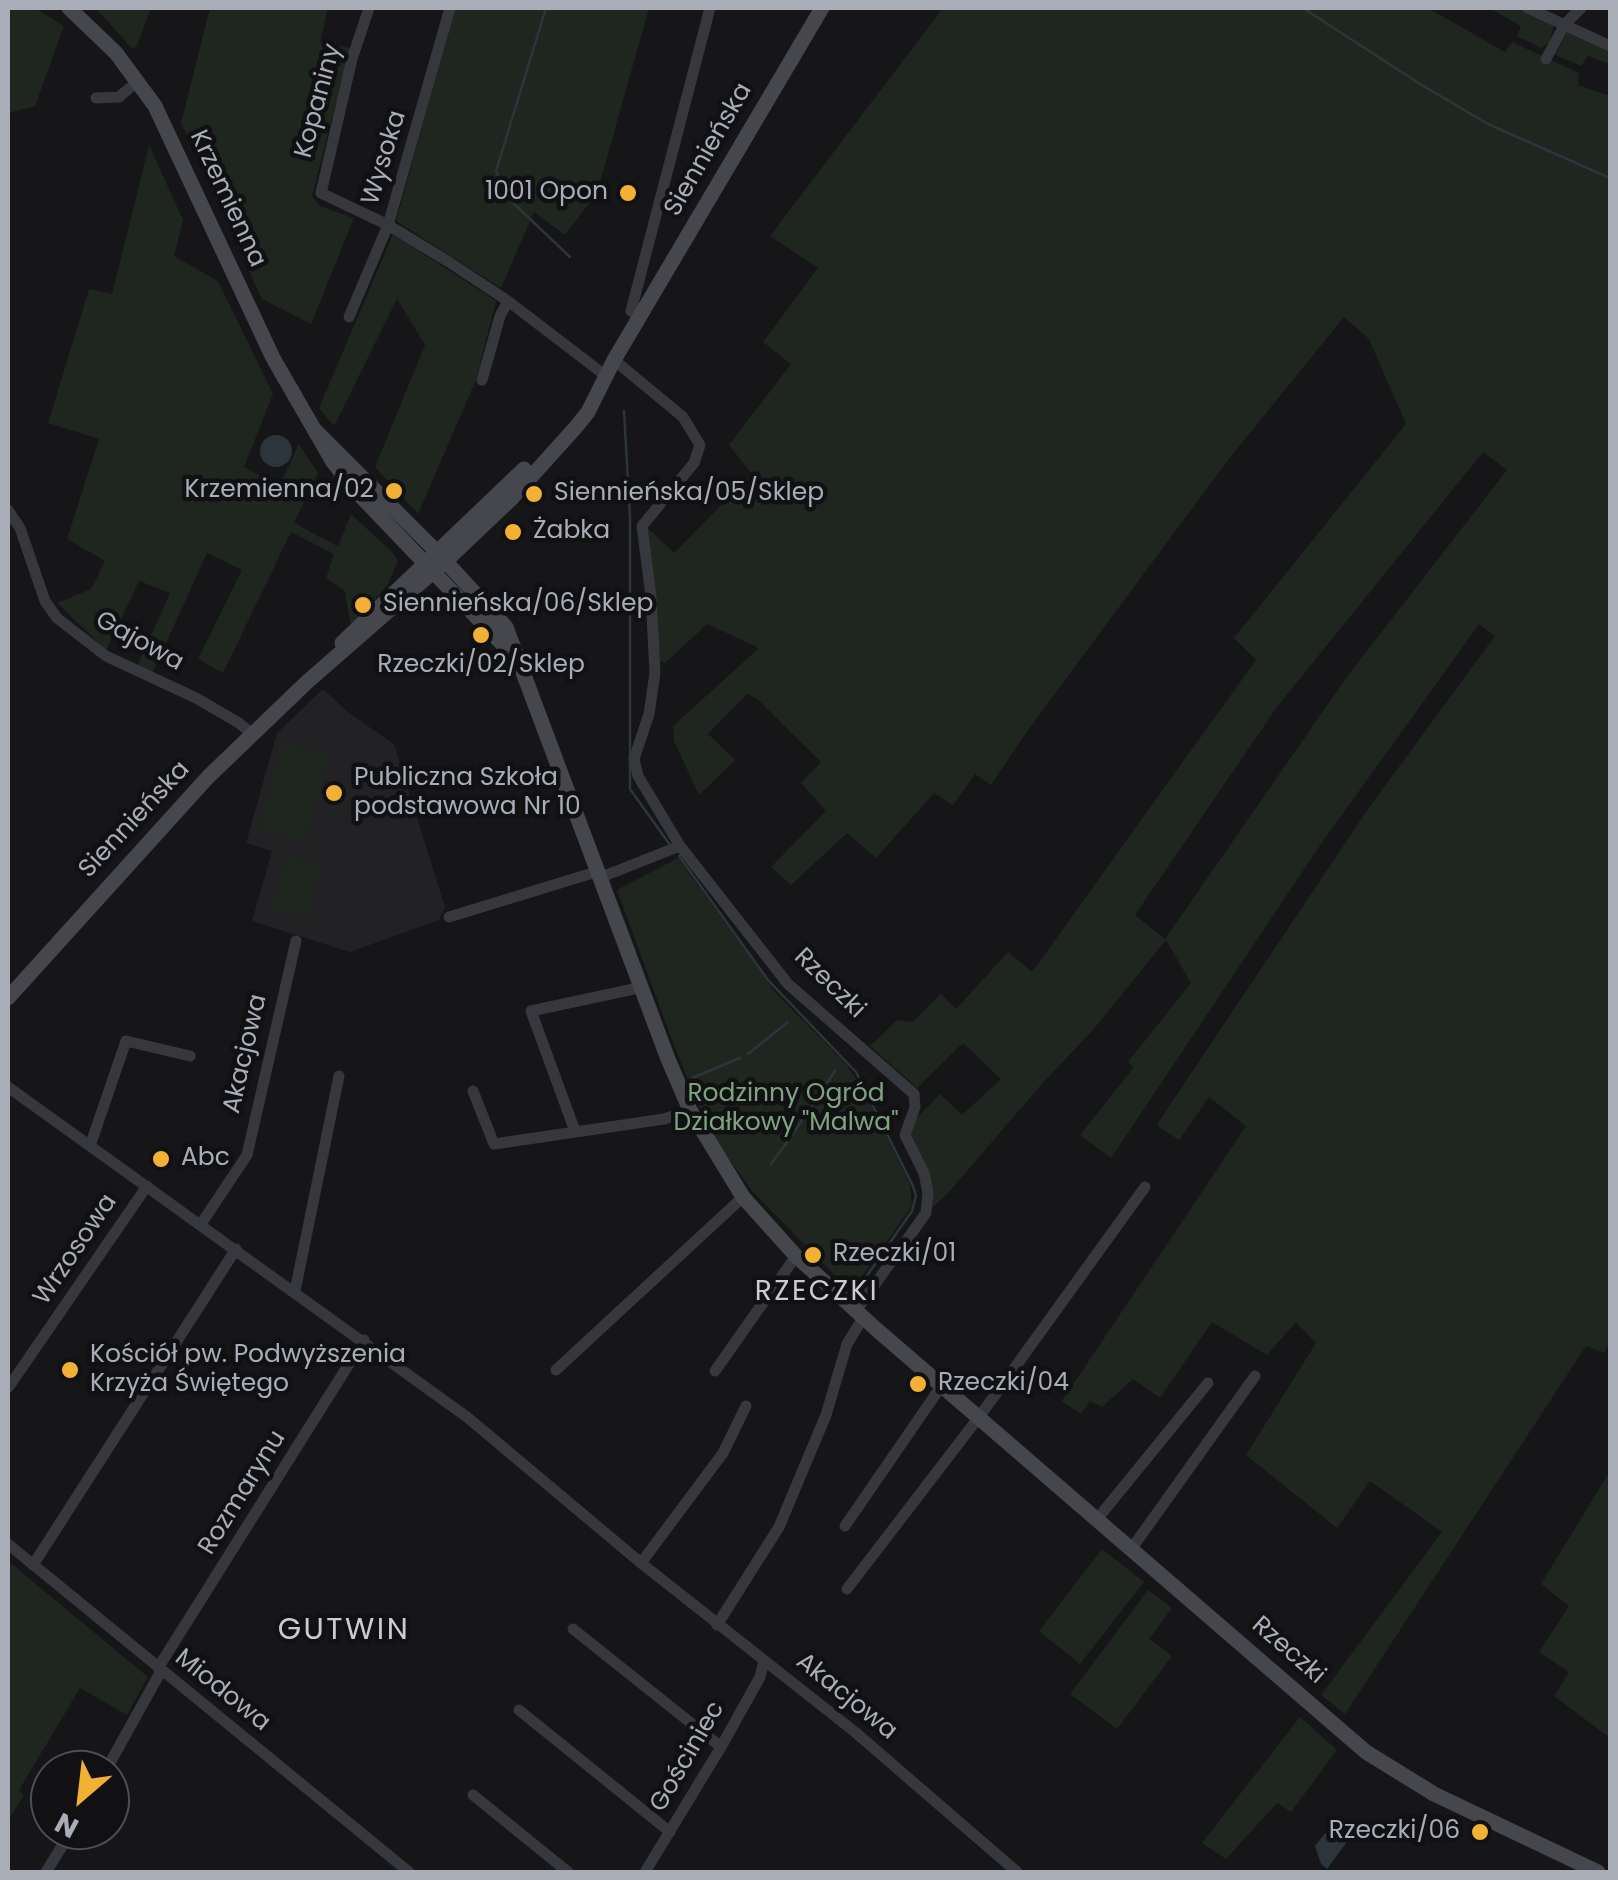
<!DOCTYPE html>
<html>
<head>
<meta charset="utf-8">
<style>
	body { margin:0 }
	#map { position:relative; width:1618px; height:1880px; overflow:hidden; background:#161618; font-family:Poppins,sans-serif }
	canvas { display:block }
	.frame { position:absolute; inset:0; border:10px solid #a8adb8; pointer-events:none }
	.north { position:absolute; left:30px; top:1750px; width:100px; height:100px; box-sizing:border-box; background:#111113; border:2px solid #4d4f55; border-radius:50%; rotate:208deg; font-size:28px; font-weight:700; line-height:40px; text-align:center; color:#a8adb8 }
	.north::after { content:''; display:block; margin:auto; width:35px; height:45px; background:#f2b134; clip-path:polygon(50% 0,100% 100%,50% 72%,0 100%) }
</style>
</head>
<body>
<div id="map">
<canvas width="1618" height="1880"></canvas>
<div class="frame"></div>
<div class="north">N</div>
</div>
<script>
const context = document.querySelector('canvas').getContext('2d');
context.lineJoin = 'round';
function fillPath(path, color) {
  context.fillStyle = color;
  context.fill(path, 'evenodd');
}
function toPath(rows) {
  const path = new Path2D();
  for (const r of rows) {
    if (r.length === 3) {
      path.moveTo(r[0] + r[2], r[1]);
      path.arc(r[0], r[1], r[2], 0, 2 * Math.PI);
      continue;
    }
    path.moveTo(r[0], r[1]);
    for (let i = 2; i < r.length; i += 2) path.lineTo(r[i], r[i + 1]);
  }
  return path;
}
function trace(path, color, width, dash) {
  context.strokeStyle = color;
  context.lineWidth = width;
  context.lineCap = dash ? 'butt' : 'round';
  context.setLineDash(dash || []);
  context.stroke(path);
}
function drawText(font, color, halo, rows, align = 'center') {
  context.font = font + ' Poppins,sans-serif';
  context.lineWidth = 9;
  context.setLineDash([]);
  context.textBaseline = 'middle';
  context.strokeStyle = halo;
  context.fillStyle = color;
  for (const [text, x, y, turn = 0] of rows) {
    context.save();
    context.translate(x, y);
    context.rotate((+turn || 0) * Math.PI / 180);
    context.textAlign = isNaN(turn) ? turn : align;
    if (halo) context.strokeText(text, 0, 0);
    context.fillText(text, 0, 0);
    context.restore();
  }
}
const built = toPath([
	[323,689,349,713,394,744,445,907,439,920,350,952,252,921,272,851,246,843,277,733]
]);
const green = toPath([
	[8,8,35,8,64,26,35,106,8,113],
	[96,8,151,8,137,46,132,49],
	[210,8,328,8,320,42,350,48,312,196,320,206,354,218,311,324,262,299,181,123],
	[455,8,649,8,597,193,565,235,534,212,501,288,396,221],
	[943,8,1428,8,1505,52,1512,42,1579,73,1578,85,1610,96,1610,1343,1604,1353,1586,1346,1345,1714,1321,1695,1442,1532,1370,1481,1337,1528,1246,1455,1316,1343,1296,1322,1267,1355,1212,1322,1160,1398,1133,1379,1102,1407,1090,1401,1081,1414,1062,1401,1246,1126,1209,1097,1179,1140,1157,1126,1159,1121,1368,809,1495,636,1479,624,1321,844,1111,1158,1080,1135,1134,1067,1128,1062,1191,983,1166,940,1093,1030,1040,1086,948,1193,926,1213,911,1133,914,1121,940,1094,962,1115,1001,1079,963,1043,917,1088,870,1046,897,1020,913,1022,941,994,956,1009,1008,952,1032,972,1256,660,1234,638,1406,424,1369,339,1344,317,1228,460,1028,730,991,785,975,774,953,805,934,793,876,858,847,833,791,885,771,867,826,811,801,783,821,762,756,698,747,694,708,734,735,760,699,795,674,741,673,726,759,648,707,624,665,663,660,661,646,526,674,553,752,474,729,445,791,364,763,342,818,268,770,236],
	[1483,452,1507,470,1346,678,1165,939,1135,915,1277,707],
	[1489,8,1528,8,1554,25,1549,43,1541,48,1517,36,1521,26],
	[1570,27,1610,46,1610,64,1588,56,1581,66,1558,56,1556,54],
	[149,145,183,220,174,256,218,281,273,394,244,467,279,486,299,444,318,473,294,523,338,546,351,514,392,552,398,561,388,584,351,628,345,591,326,578,334,554,291,532,223,673,198,659,242,570,207,553,152,674,137,667,170,593,139,581,106,650,57,603,91,589,105,561,67,539,99,439,48,423,89,289,112,294],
	[393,234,496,301,476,380,418,514,375,467,425,345,397,299,334,426,319,408],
	[282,742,330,755,305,841,258,828],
	[287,855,322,865,306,919,271,908],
	[678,858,776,993,845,1063,863,1088,910,1184,912,1206,851,1292,753,1192,721,1148,704,1119,673,1043,617,890],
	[1610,1471,1610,1738,1554,1696,1569,1672,1539,1652,1569,1606,1541,1584],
	[1102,1549,1144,1582,1080,1664,1039,1631],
	[8,1561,148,1677,127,1715,80,1688,19,1790,24,1795,8,1821],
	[1148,1590,1172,1608,1149,1639,1172,1656,1117,1729,1070,1694],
	[1300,1717,1337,1750,1291,1812,1277,1803,1226,1859,1202,1843]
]);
const water = toPath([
	[276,451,16],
	[1336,1820,1347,1822,1352,1835,1327,1869,1321,1864,1315,1846]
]);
const stream = toPath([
	[546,8,496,171,509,199,570,257],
	[1303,8,1420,84,1488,124,1610,178],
	[624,411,630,518,630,789,670,845],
	[679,856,768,980,856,1072,913,1186,916,1196,912,1211,859,1287],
	[748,1054,788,1022],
	[692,1078,740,1058],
	[792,1135,835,1071],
	[771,1164,788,1141]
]);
const street = toPath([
	[369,8,352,59,321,193,388,225,449,262,508,301,606,376],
	[1528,8,1610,46],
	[1546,59,1565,24,1581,8],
	[96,98,119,97,138,81],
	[349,317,388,225,450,8],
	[640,317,631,311,710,8],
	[614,360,683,417,700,445,694,463,642,526,651,596,655,673,649,714,634,759,638,776,680,846,788,984,914,1094,915,1107,905,1135,924,1173,928,1193,926,1213,856,1311],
	[482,380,500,316,508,301],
	[8,510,20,528,45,601,57,618,106,656,196,698,239,723,252,734],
	[599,878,680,846],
	[449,917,596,872],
	[8,1087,467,1417,641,1563,855,1732,1017,1872],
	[473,1091,494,1144,664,1119,690,1110],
	[575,1131,531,1011,643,987],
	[90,1146,126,1041,190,1056],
	[201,1224,247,1155,296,941],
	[295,1291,339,1076],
	[556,1370,743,1197],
	[715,1371,796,1256],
	[8,1388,147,1186],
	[1098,1518,1208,1383],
	[845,1526,942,1385],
	[8,1544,409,1872],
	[1132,1548,1255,1376],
	[641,1563,723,1453,746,1406],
	[33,1565,236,1249],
	[847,1589,982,1413,1145,1187],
	[717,1625,779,1527,826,1415,847,1344,863,1318],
	[573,1629,721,1747],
	[158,1668,364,1340],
	[519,1710,670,1832],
	[106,1770,161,1671],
	[473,1795,568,1872],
	[46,1872,72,1830],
	[645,1872,721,1747,760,1677,764,1661]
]);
const secondary = toPath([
	[69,8,116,53,155,106,273,358,333,462,353,488,511,653],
	[314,429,437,552,506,627,668,1059,690,1110,743,1197,796,1256,876,1329,1366,1752,1434,1794,1598,1872],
	[342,643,524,469],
	[8,998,208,777,307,682,450,557,512,498,576,427,588,412,614,360,822,8]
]);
const markers = [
	[628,193,10,"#f2b134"],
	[394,491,10,"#f2b134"],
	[534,494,10,"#f2b134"],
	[513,532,10,"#f2b134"],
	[363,605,10,"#f2b134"],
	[481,635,10,"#f2b134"],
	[334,793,10,"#f2b134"],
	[161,1159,10,"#f2b134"],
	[813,1255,10,"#f2b134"],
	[70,1370,10,"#f2b134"],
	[918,1384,10,"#f2b134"],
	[1480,1832,10,"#f2b134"]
];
const streetNames = [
	["Kopaniny",319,101,-75],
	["Siennieńska",709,150,-60],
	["Wysoka",385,158,-73],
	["Krzemienna",227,199,65],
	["Gajowa",139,642,29],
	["Siennieńska",135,820,-47],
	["Rzeczki",829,984,44],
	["Akacjowa",246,1054,-77],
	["Wrzosowa",76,1250,-56],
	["Rozmarynu",243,1493,-58],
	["Rzeczki",1288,1651,41],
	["Miodowa",222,1691,39],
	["Akacjowa",846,1697,39],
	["Gościniec",688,1757,-60]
];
const poiNames = [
	["1001 Opon",608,193,"right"],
	["Krzemienna/02",374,491,"right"],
	["Siennieńska/05/Sklep",554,494],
	["Żabka",533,532],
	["Siennieńska/06/Sklep",383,605],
	["Rzeczki/02/Sklep",481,666,"center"],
	["Publiczna Szkoła",354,779],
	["podstawowa Nr 10",354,808],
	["Abc",181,1159],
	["Rzeczki/01",833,1255],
	["Kościół pw. Podwyższenia",90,1356],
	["Krzyża Świętego",90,1385],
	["Rzeczki/04",938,1384],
	["Rzeczki/06",1460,1832,"right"]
];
const parkNames = [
	["Rodzinny Ogród",786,1095],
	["Działkowy \"Malwa\"",786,1124]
];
const neighbourhoodNames = [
	["RZECZKI",817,1293]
];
const quarterNames = [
	["GUTWIN",344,1631]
];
fillPath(built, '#222225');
fillPath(green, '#1e261f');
fillPath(water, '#2c353c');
trace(stream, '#2c353c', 2.5);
trace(street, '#37383d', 11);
trace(secondary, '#45474d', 15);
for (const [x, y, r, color] of markers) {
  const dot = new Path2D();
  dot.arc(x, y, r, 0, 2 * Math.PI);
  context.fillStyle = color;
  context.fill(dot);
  trace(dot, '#111113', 4);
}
drawText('25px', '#a8adb8', '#111113', streetNames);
drawText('25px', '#a8adb8', '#111113', poiNames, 'left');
drawText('25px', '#7fa381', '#111113', parkNames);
context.letterSpacing = '2.5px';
drawText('28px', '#c9ccd4', '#111113', neighbourhoodNames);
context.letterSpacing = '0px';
context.letterSpacing = '2.5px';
drawText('30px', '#c9ccd4', '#111113', quarterNames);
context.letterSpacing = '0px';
</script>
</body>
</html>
